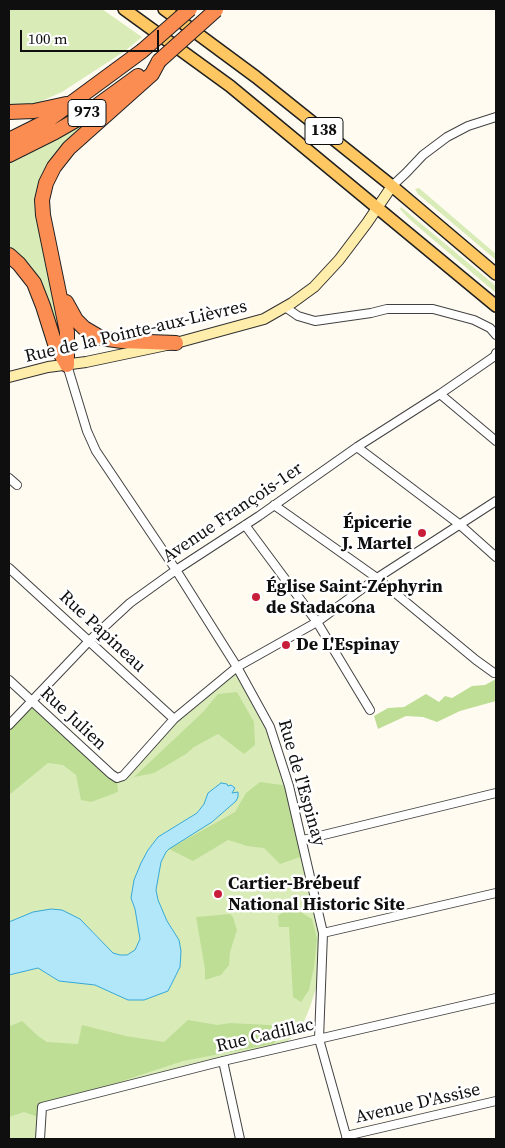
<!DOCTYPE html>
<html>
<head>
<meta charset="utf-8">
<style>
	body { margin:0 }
	#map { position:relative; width:505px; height:1148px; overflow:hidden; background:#fffbf1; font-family:"Source Serif 4",serif }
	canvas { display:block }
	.frame { position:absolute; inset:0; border:10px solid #0f0f0f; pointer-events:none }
	.scale { position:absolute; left:20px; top:30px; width:139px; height:22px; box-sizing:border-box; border:2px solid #0f0f0f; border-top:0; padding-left:6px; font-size:15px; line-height:18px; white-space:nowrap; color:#0f0f0f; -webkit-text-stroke:4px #fff; paint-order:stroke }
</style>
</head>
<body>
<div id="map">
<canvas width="505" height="1148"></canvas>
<div class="frame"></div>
<div class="scale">100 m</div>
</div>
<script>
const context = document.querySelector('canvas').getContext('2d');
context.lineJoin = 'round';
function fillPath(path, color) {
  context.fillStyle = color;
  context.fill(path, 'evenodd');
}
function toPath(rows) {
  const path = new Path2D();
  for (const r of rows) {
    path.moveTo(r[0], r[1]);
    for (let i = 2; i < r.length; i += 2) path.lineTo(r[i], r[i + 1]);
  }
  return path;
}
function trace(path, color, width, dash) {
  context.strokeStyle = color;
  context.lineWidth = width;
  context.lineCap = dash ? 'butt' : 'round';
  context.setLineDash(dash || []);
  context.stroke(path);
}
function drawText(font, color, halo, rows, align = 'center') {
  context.font = font + ' "Source Serif 4",serif';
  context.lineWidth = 5;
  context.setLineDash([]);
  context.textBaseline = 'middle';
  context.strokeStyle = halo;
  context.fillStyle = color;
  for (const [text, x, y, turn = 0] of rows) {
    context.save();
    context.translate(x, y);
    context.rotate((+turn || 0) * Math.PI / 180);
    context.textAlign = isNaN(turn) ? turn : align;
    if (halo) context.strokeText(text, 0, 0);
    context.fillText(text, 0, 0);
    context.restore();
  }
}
const green = toPath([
	[9,9,102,9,142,37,125,51,62,92,33,105,9,106],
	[87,120,90,124,41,181,64,333,59,334,41,283,31,266,20,254,9,246,9,162],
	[419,188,496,254,496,260,418,194,415,189],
	[401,207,496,286,496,293,409,219,400,209],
	[237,667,270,727,323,933,322,970,310,1007,303,1024,294,1036,276,1050,43,1107,40,1139,9,1139,9,975,38,968,59,981,95,985,128,1000,144,1000,168,991,180,967,179,940,167,921,158,900,156,890,161,861,166,852,175,844,212,822,236,801,232,793,234,788,231,785,228,786,227,784,221,783,208,793,204,804,197,813,158,837,148,850,133,886,131,898,135,909,140,939,136,950,127,955,120,955,113,953,92,931,33,912,9,922,9,725,117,778,174,719]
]);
const forest = toPath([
	[496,679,496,701,460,711,437,722,423,717,406,716,378,729,374,716,388,708,404,707,426,694,439,702,445,696,452,698,472,686,485,685],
	[237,692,254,722,255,745,244,754,218,734,194,747,186,754,154,773,134,777,203,712,218,694],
	[31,701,117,778,118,792,91,802,81,800,76,775,63,765,48,763,9,795,9,725],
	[260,782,289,786,306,855,280,864,264,848,247,846,228,840,193,861,169,849,235,812,246,793],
	[286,910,299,911,312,919,317,938,314,967,309,990,301,1002,293,997,289,927,279,927,278,916],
	[230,914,233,917,237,930,230,952,229,965,221,975,205,980,205,969,196,917],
	[188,1020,217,1025,230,1023,290,1026,273,1044,183,1061,43,1107,41,1118,24,1112,9,1117,10,1026,22,1021,38,1036,47,1042,78,1044,82,1025,126,1036,164,1042]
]);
const water = toPath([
	[221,783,227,784,228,786,231,785,235,788,232,793,238,792,238,797,236,801,212,822,169,849,166,852,161,862,156,890,158,900,167,921,179,940,181,951,180,967,168,991,144,1000,128,1000,95,985,59,981,38,968,9,975,9,922,33,912,51,909,62,910,80,919,113,953,120,955,127,955,135,950,140,939,135,909,131,898,134,880,141,863,148,850,158,837,197,813,204,804,208,793,221,783]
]);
const street = toPath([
	[392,186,406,173,423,155,447,137,468,126,496,117],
	[285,307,298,316,315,321,371,313,387,309,433,309,474,320,490,328,496,335],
	[67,365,87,431,96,451,176,570,237,667,270,727,289,786,323,933,319,1039,347,1139],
	[440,394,496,441],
	[357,447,459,524,496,557],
	[9,478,17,485],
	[274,505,377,578,476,660,494,673],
	[245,525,317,622,370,710],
	[9,568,174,719],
	[9,680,111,774,117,778,123,776,174,719,237,667,317,622,377,578,496,501],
	[9,725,90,640,130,603,176,570,259,516,357,447,440,394,495,356,496,353],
	[303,840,496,793],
	[323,933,496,893],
	[223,1061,240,1139],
	[346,1136,496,1101],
	[40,1139,42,1107,223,1061,496,998]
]);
const secondary = toPath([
	[9,377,48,367,86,362,176,343,264,319,292,303,314,287,339,260,367,223,392,186]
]);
const primary = toPath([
	[124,9,230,86,496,306],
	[164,9,256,77,392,186,496,274]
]);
const highway = toPath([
	[9,112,34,111,66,104],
	[9,140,47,121,142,51],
	[9,155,55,132,83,116,138,76],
	[9,255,19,264,34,283,43,306,55,344,66,363],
	[66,302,76,320,84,328,101,338,122,341,176,343],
	[67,365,67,332,43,215,42,200,46,183,54,167,69,148,152,74,159,61]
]);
const highwayBridge = toPath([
	[142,51,190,9],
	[159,61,216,10]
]);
const markers = [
	[422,533,5,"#c81e39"],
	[256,597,5,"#c81e39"],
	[286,645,5,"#c81e39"],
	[218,894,5,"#c81e39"]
];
const shields = [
	[87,113,38],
	[324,131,38]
];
const shieldNames = [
	["973",87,113],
	["138",324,131]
];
const streetNames = [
	["Rue de la Pointe-aux-Lièvres",136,332,-13],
	["Avenue François-1er",233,513,-34],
	["Rue Papineau",102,632,43],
	["Rue Julien",73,719,43],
	["Rue de l'Espinay",301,783,74],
	["Rue Cadillac",265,1036,-13],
	["Avenue D'Assise",418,1104,-13]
];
const poiNames = [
	["Épicerie",412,523,"right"],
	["J. Martel",412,544,"right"],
	["Église Saint-Zéphyrin",266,587],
	["de Stadacona",266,608],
	["De L'Espinay",296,645],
	["Cartier-Brébeuf",228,884],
	["National Historic Site",228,905]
];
fillPath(green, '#d9ecb8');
fillPath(forest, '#bede96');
fillPath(water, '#b2e7fa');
trace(water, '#35a7d5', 1);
trace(street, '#424242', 10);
trace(secondary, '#313131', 12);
trace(primary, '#202020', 14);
trace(highway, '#202020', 16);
trace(street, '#fff', 8);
trace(secondary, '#ffedac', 10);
trace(primary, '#ffc761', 11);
trace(highway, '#fc8d52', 14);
trace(highwayBridge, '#202020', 16, []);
trace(highwayBridge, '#fc8d52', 14);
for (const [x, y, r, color] of markers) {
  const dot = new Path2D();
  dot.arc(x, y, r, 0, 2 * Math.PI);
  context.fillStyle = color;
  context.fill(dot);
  trace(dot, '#fff', 2);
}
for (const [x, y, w] of shields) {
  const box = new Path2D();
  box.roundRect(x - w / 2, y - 13.5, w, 27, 4);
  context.fillStyle = '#fff';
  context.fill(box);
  trace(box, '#0f0f0f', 1);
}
drawText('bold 16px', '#0f0f0f', null, shieldNames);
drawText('18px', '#0f0f0f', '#fff', streetNames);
drawText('bold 18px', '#0f0f0f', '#fff', poiNames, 'left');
</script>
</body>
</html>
